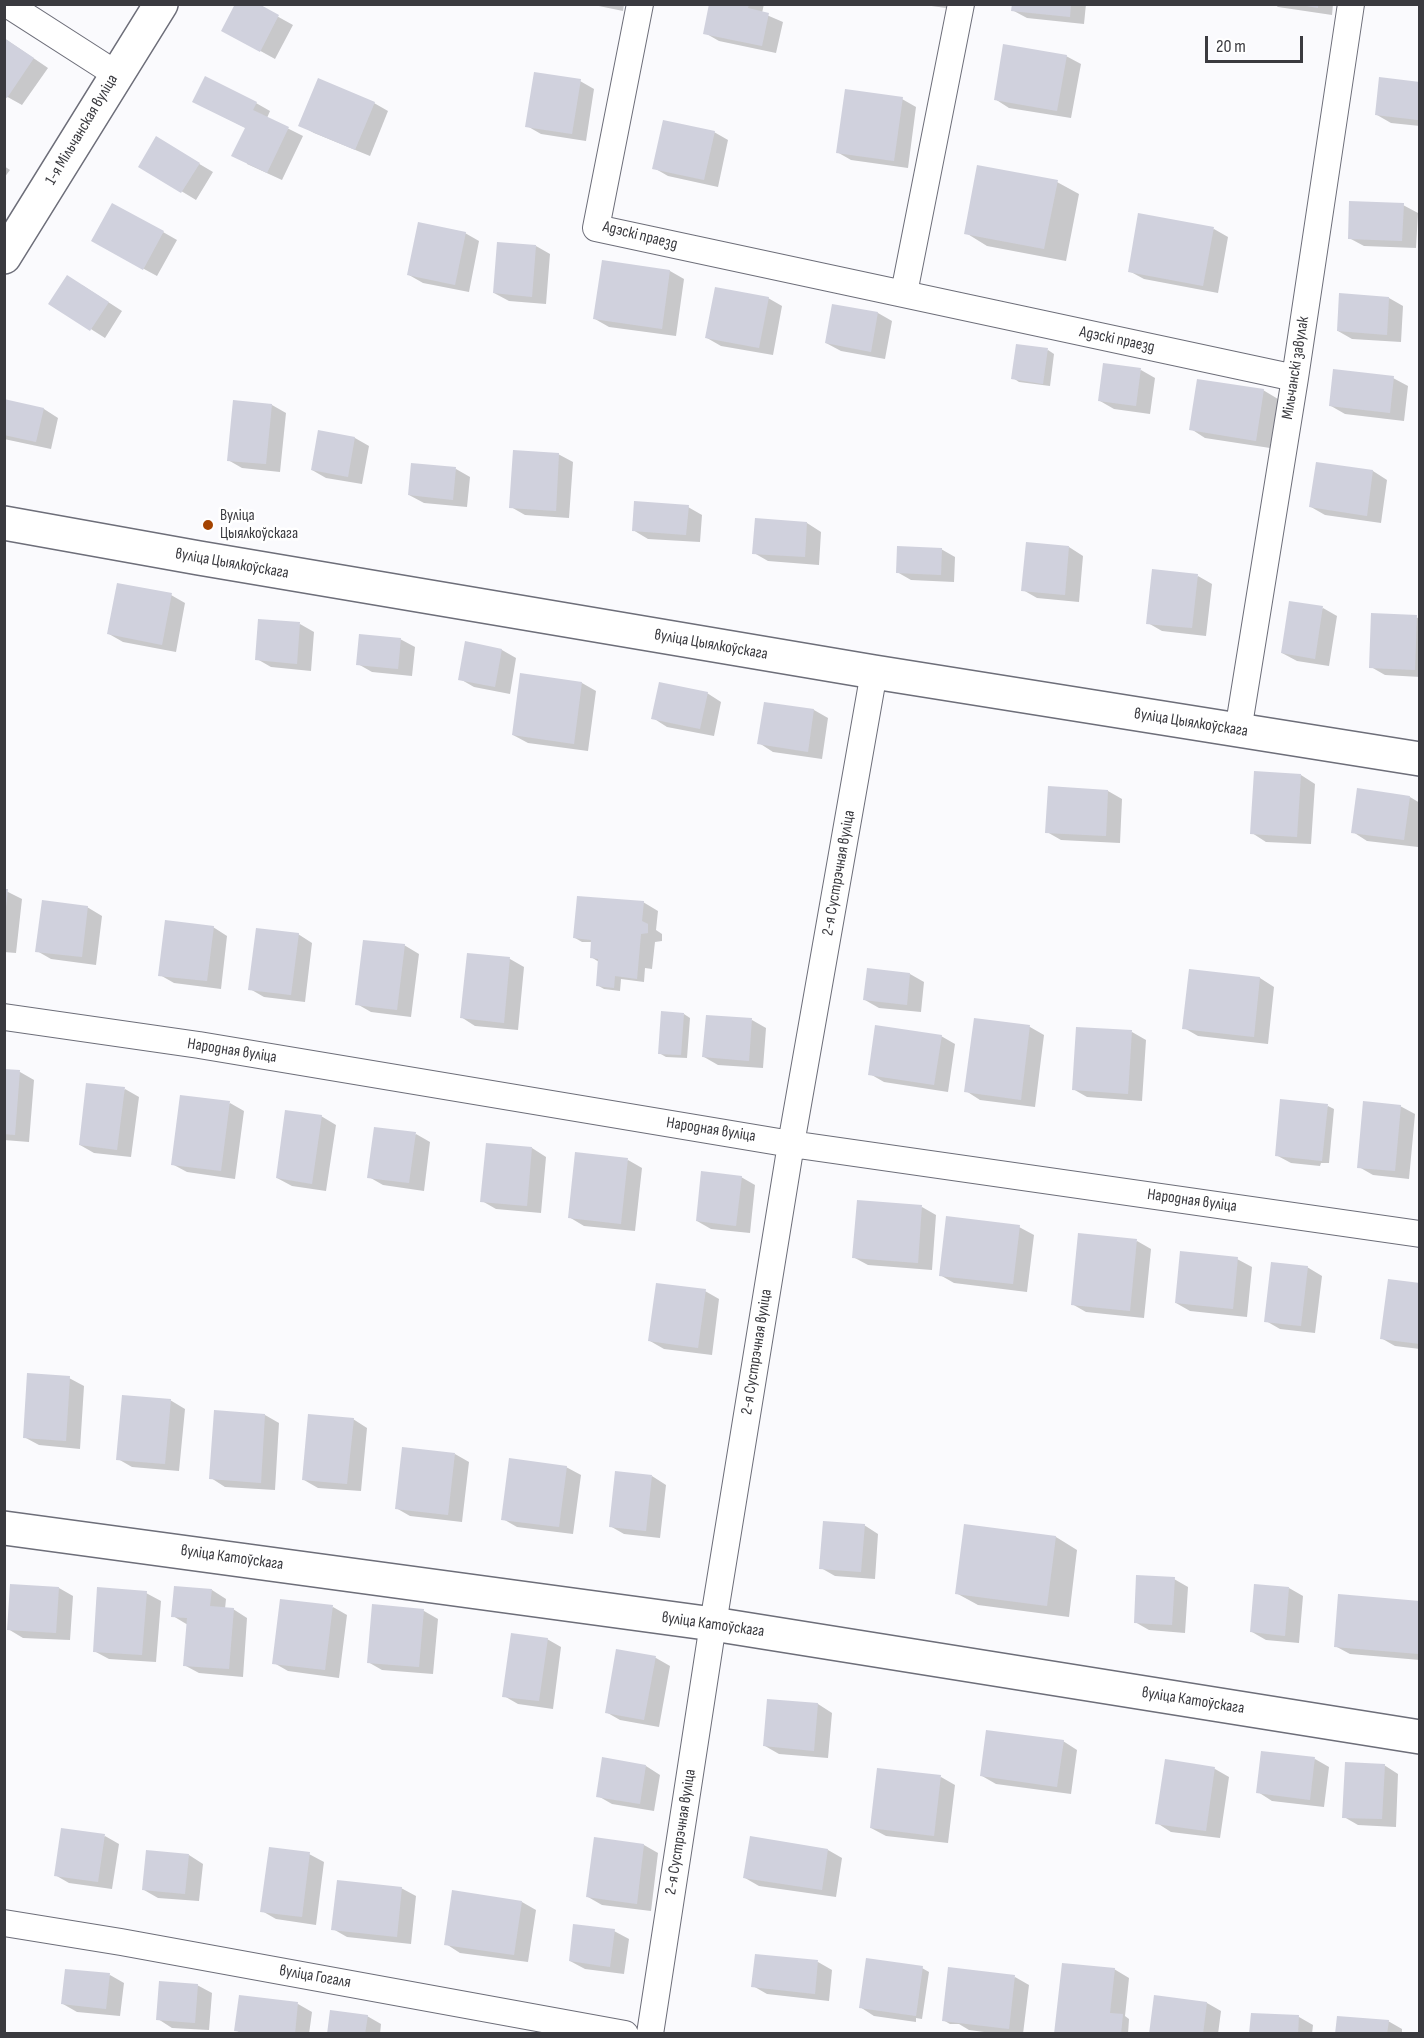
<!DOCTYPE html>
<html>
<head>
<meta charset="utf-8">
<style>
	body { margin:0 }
	#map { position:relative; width:1424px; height:2038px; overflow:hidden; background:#fafafd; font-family:"Sofia Sans Condensed",sans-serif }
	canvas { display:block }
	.frame { position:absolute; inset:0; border:6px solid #3a3a3f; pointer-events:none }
	.scale { position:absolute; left:1205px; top:36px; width:98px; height:27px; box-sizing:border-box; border:3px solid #3a3a3f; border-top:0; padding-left:8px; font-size:18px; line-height:21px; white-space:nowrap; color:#3a3a3f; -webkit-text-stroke:4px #fff; paint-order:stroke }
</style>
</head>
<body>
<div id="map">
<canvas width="1424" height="2038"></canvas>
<div class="frame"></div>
<div class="scale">20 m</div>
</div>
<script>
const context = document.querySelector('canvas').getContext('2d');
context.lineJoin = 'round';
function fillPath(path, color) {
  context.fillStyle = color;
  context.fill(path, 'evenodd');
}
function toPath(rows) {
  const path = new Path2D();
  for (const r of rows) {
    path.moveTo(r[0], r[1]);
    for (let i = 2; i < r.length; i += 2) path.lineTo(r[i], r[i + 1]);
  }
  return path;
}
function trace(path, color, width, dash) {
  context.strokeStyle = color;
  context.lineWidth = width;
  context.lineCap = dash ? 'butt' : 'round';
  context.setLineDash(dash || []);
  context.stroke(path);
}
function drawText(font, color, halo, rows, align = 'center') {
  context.font = font + ' "Sofia Sans Condensed",sans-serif';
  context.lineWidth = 5;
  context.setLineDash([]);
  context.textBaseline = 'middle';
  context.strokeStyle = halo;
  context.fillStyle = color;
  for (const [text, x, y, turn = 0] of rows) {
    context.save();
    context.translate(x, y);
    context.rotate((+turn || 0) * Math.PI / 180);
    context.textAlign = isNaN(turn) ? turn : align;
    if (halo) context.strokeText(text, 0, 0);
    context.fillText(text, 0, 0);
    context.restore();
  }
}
const shadow = toPath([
	[255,4,293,25,275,59,237,38],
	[589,4,624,4,623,11],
	[711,4,764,4,762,13,783,22,776,53,719,41,705,33],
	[917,4,947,4,946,8],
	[1013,4,1086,4,1084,24,1027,18,1012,10],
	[1274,4,1333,4,1332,15,1278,7],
	[4,38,48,68,22,105,4,95],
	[1066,56,1081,64,1071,118,1009,108,995,99],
	[580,81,594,89,586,141,541,134,527,126],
	[1420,83,1420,126,1391,123,1377,115],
	[902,99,916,107,908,168,851,160,837,152],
	[256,103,270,111,267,118,303,136,282,180,247,164,246,128,208,109],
	[374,103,388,111,370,156,314,133,300,125],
	[714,132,728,140,718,187,668,176,654,168],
	[157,139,213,172,196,200,140,166],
	[4,166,10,170,4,178],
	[1057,182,1079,194,1066,261,987,246,966,233],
	[1403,205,1418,213,1416,248,1364,246,1349,238],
	[1214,229,1228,237,1218,293,1144,279,1129,271],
	[163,232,177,240,157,276,107,249],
	[465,233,479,241,469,292,423,283,409,275],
	[536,246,550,254,546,304,509,301,494,293],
	[603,262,670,271,684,279,676,336,609,327,595,319],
	[82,285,122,311,105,338,50,303],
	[768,298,782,306,773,355,721,346,707,338],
	[1389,298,1403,306,1401,342,1352,339,1338,331],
	[833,305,878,313,892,321,885,359,841,351,826,343],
	[1048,350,1054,354,1050,386,1019,382,1013,378],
	[1141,370,1155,378,1150,414,1114,409,1100,401],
	[1393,378,1408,386,1404,421,1345,414,1331,406],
	[1263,390,1278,399,1270,448,1205,438,1191,429],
	[4,401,44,409,58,418,51,449,4,439],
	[234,401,272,405,286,413,280,472,242,468,228,460],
	[319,431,355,438,369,446,362,484,326,478,312,470],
	[558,454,573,462,569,518,525,515,511,507],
	[1318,463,1373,471,1387,480,1381,523,1325,515,1311,507],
	[456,469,470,477,467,507,424,503,409,495],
	[688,507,702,515,700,542,648,539,633,530],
	[807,523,821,532,819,565,768,561,754,553],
	[1069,547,1083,556,1079,602,1037,598,1023,590],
	[941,549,955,557,954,582,911,580,897,572],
	[1198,576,1212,584,1206,636,1162,631,1148,623],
	[171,595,185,603,176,652,123,642,109,634],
	[1323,608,1337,616,1329,666,1297,661,1282,653],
	[1373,615,1420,618,1420,677,1385,675,1371,667],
	[300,624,314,632,311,671,271,667,257,659],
	[400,639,415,647,412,676,372,672,358,664],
	[466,643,502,650,516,658,510,694,474,687,460,679],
	[522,675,582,683,596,691,588,751,528,743,513,735],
	[707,693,721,702,714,736,667,727,653,718],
	[765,703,814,710,828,718,822,759,773,752,759,743],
	[1301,775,1315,784,1311,844,1266,842,1252,833],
	[1049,788,1108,791,1122,799,1120,843,1061,840,1047,832],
	[1410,797,1420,803,1418,847,1367,841,1353,832],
	[4,890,22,899,16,953,4,952],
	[643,902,658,911,656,930,662,934,662,941,655,942,652,969,645,968,644,982,621,979,620,991,604,989,597,985,599,962,591,957,593,942,582,942,575,938],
	[87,907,102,916,96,965,51,959,37,951],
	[213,927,227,936,221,989,174,983,160,975],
	[298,934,312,943,305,1002,264,997,250,989],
	[404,945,419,954,411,1017,371,1012,357,1004],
	[468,955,510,959,524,967,518,1030,475,1026,461,1017],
	[1191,971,1260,978,1274,987,1268,1044,1198,1036,1184,1028],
	[910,974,924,982,921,1012,879,1008,865,1000],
	[684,1014,690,1018,687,1058,666,1057,659,1053],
	[976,1019,1030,1027,1044,1035,1035,1107,980,1100,966,1091],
	[752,1020,766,1028,763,1068,718,1065,704,1057],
	[1132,1032,1146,1040,1142,1101,1087,1097,1073,1089],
	[941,1036,955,1044,948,1092,884,1082,870,1074],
	[4,1071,20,1072,34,1080,29,1142,4,1140],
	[125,1089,139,1097,131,1157,94,1153,80,1145],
	[230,1103,244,1111,235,1179,187,1172,172,1164],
	[1328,1106,1334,1109,1329,1163,1321,1163,1320,1166,1291,1163,1276,1155],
	[1400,1106,1415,1114,1409,1179,1373,1175,1359,1167],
	[321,1116,336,1125,326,1191,292,1186,277,1178],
	[416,1134,430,1142,424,1191,383,1185,369,1177],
	[532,1148,546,1157,541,1213,496,1209,482,1201],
	[628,1160,642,1168,635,1231,584,1226,569,1217],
	[741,1177,755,1185,750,1233,711,1229,697,1221],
	[922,1207,936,1215,932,1270,868,1265,853,1257],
	[1019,1227,1034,1235,1027,1292,954,1283,940,1275],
	[1137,1241,1151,1249,1144,1318,1086,1312,1072,1304],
	[1237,1259,1252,1267,1247,1317,1190,1311,1176,1303],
	[1307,1267,1322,1276,1315,1333,1280,1329,1266,1321],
	[1420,1285,1420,1349,1395,1346,1381,1338],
	[705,1291,719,1299,712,1355,664,1349,650,1341],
	[69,1378,84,1386,80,1449,39,1445,24,1437],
	[170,1400,185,1409,179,1471,132,1467,118,1459],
	[215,1412,265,1415,279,1423,275,1490,225,1487,211,1478],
	[353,1419,367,1428,361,1491,318,1488,304,1480],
	[455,1454,469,1462,462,1522,410,1516,396,1508],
	[566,1467,581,1475,573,1534,517,1527,503,1519],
	[652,1476,666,1485,660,1538,624,1534,610,1526],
	[864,1525,878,1534,875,1579,835,1576,821,1568],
	[965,1526,1056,1537,1077,1550,1069,1617,978,1605,956,1593],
	[1174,1579,1188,1587,1185,1633,1149,1630,1135,1622],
	[59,1588,73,1596,70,1640,23,1638,8,1629],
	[1289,1588,1303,1596,1299,1643,1266,1640,1252,1632],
	[212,1590,226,1599,225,1609,233,1609,247,1618,243,1677,199,1673,184,1665,188,1625,173,1616],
	[146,1593,161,1601,156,1662,109,1659,94,1651],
	[1420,1603,1420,1660,1350,1654,1335,1646],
	[374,1606,424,1611,438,1619,433,1674,382,1670,368,1662],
	[333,1607,347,1615,339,1678,288,1671,274,1663],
	[547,1639,561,1647,553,1709,518,1704,504,1696],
	[617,1650,656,1658,670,1666,659,1727,620,1720,606,1712],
	[768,1700,818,1704,832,1713,828,1758,779,1754,765,1746],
	[1063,1741,1077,1750,1071,1794,996,1784,982,1776],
	[1315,1759,1329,1767,1324,1807,1272,1801,1258,1792],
	[1166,1761,1215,1769,1229,1777,1220,1838,1171,1832,1157,1823],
	[1384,1765,1398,1774,1396,1827,1358,1825,1344,1817],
	[646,1766,660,1775,654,1811,612,1804,598,1796],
	[941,1777,955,1785,948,1843,886,1836,871,1828],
	[105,1836,119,1844,112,1889,69,1883,55,1875],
	[595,1839,644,1845,658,1853,651,1911,602,1905,588,1897],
	[828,1850,842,1858,836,1897,759,1886,745,1878],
	[309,1854,324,1862,316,1925,276,1919,262,1911],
	[189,1855,203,1864,199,1901,158,1898,144,1890],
	[401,1888,416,1896,411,1944,347,1937,333,1929],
	[522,1902,536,1910,528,1962,460,1953,446,1944],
	[614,1931,629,1939,624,1974,585,1969,570,1961],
	[818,1962,832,1970,829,2001,767,1994,753,1986],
	[922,1968,929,1972,922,2019,916,2018,916,2022,874,2016,860,2007],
	[1114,1969,1129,1978,1125,2016,1129,2019,1128,2034,1056,2034],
	[110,1975,124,1983,120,2016,77,2012,63,2004],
	[1015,1977,1029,1985,1023,2034,999,2034,969,2030,959,2024,950,2024,943,2020],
	[197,1985,212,1993,209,2030,172,2028,158,2019],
	[1155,1996,1207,2003,1221,2011,1218,2034,1150,2034],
	[298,2004,312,2012,309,2034,242,2034,236,2030],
	[367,2016,381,2024,380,2034,328,2034],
	[1299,2017,1313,2025,1312,2034,1251,2034],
	[1388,2021,1402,2029,1402,2034,1337,2034]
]);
const building = toPath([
	[235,4,259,4,279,15,260,52,221,31],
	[709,4,749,4,748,8,769,13,762,46,703,34],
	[1012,4,1071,4,1070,17,1011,11],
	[1301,5,1318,5,1318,8],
	[4,38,34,58,7,98,4,97],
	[1003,44,1067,55,1057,111,994,100],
	[534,72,581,79,572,134,525,127],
	[205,76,257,102,253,110,289,127,267,173,231,156,245,128,192,102],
	[1379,77,1420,82,1418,120,1375,115],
	[318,78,375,102,355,150,298,126],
	[845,89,903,97,894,161,836,153],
	[663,120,715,131,704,180,652,169],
	[156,136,200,163,181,193,138,167],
	[977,165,1058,180,1044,249,964,234],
	[1349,201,1404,203,1402,241,1348,239],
	[112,203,164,231,143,270,91,241],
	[1138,213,1214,227,1203,286,1128,272],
	[418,222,466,232,455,285,407,275],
	[497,242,536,245,532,297,493,293],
	[602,260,670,270,662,329,593,319],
	[67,275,109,302,90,331,48,304],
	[715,287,769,297,759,348,705,338],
	[1339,293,1389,297,1387,335,1337,331],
	[832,304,878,312,871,352,825,343],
	[1016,344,1048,348,1043,384,1011,379],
	[1103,363,1141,368,1136,406,1098,401],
	[1333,369,1394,376,1390,413,1329,406],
	[1197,379,1264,389,1256,441,1189,430],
	[4,399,44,408,36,442,4,435],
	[233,400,272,404,266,464,227,461],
	[318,430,355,437,348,477,311,470],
	[513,450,559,453,556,511,509,508],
	[1316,462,1373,470,1367,516,1309,507],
	[411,463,456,467,453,500,408,495],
	[634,501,689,505,686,535,632,531],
	[755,518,807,522,805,557,752,554],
	[1026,542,1069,546,1065,595,1021,591],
	[897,546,942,548,941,575,896,573],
	[1152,569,1198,574,1192,628,1146,624],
	[117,583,172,593,162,645,107,634],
	[1289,601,1323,606,1315,659,1281,653],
	[1371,613,1417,615,1415,670,1369,668],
	[258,619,300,622,297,664,255,660],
	[359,634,401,638,398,669,356,665],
	[465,641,502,649,495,687,458,680],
	[520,673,582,682,574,744,512,735],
	[659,682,708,692,700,729,651,719],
	[764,702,814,709,808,752,757,744],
	[1254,771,1301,774,1297,837,1250,834],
	[1048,786,1108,790,1106,836,1045,833],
	[1357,788,1410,796,1404,840,1351,833],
	[4,889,8,889,6,907,4,907],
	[577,896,644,901,642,921,648,924,648,933,641,934,637,979,615,976,614,988,596,986,598,959,590,958,591,940,573,938],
	[42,900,88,906,82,957,35,952],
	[165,920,214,926,207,981,158,976],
	[256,928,299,933,291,995,248,990],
	[363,940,405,944,397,1010,355,1005],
	[467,953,510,957,504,1023,460,1018],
	[867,968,910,973,907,1005,863,1000],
	[1189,969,1260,977,1254,1037,1182,1029],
	[661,1011,684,1013,681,1055,658,1054],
	[706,1015,752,1018,749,1061,702,1057],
	[974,1018,1030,1025,1021,1100,964,1092],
	[875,1025,942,1035,934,1085,868,1075],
	[1076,1027,1132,1030,1128,1094,1072,1090],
	[4,1069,20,1070,15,1135,4,1134],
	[86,1083,125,1087,117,1150,79,1145],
	[180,1095,230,1101,221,1171,171,1165],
	[1280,1099,1328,1104,1322,1161,1275,1156],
	[1363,1101,1401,1105,1395,1171,1357,1168],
	[285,1110,322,1115,312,1184,276,1178],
	[374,1127,416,1132,409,1183,367,1178],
	[486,1143,532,1147,527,1206,480,1202],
	[575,1152,628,1158,621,1224,568,1218],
	[701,1171,742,1176,736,1226,696,1221],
	[857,1200,922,1205,918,1263,852,1258],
	[946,1216,1020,1225,1013,1284,939,1276],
	[1078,1233,1137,1239,1130,1311,1071,1305],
	[1180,1251,1238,1257,1233,1309,1175,1303],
	[1271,1262,1308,1266,1301,1326,1264,1322],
	[1388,1279,1420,1283,1420,1344,1380,1339],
	[656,1283,706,1289,698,1348,648,1341],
	[27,1373,70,1376,66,1441,23,1438],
	[122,1395,171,1399,165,1464,116,1460],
	[214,1410,265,1414,261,1483,209,1479],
	[308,1414,354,1418,347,1484,302,1480],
	[402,1447,455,1453,448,1515,395,1509],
	[509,1458,567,1466,559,1527,501,1520],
	[615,1471,652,1475,646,1531,609,1527],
	[823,1521,865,1524,861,1572,819,1569],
	[964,1524,1056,1536,1047,1606,955,1594],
	[1136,1575,1175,1577,1172,1625,1134,1623],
	[10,1584,59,1587,56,1633,7,1630],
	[1254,1584,1289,1587,1285,1636,1250,1632],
	[174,1586,212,1589,210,1606,234,1608,229,1669,183,1666,187,1618,171,1617],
	[97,1587,147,1591,142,1655,93,1652],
	[1338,1594,1420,1601,1419,1654,1334,1647],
	[280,1599,333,1605,325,1670,272,1664],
	[372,1604,424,1609,419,1667,367,1663],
	[511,1633,548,1638,539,1701,502,1697],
	[616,1649,656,1656,644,1720,605,1713],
	[767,1699,818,1703,814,1751,763,1746],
	[986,1730,1064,1740,1057,1787,980,1776],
	[1261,1751,1315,1757,1310,1800,1256,1793],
	[602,1757,646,1765,640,1804,596,1797],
	[1165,1759,1215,1767,1206,1831,1155,1824],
	[1345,1762,1385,1764,1382,1819,1342,1818],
	[877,1768,941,1775,934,1836,870,1828],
	[61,1828,105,1834,98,1882,54,1876],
	[750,1836,828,1849,822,1890,743,1878],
	[594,1837,644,1844,637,1904,586,1897],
	[269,1847,310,1852,302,1917,260,1912],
	[146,1850,189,1854,185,1894,142,1890],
	[337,1880,402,1887,397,1937,331,1930],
	[452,1890,522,1901,514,1955,444,1945],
	[573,1924,615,1929,610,1967,569,1961],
	[755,1954,818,1960,815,1994,751,1987],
	[866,1958,923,1966,916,2016,859,2008],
	[1062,1963,1115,1968,1110,2013,1123,2014,1121,2034,1054,2034],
	[948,1967,1015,1975,1009,2029,942,2021],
	[65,1969,110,1973,106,2009,61,2004],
	[159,1981,198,1984,195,2023,156,2020],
	[239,1995,298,2002,295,2034,256,2034,234,2031],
	[1154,1995,1207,2002,1203,2034,1149,2034],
	[330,2010,368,2015,365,2034,327,2034],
	[1251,2013,1299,2015,1298,2034,1249,2034],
	[1337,2016,1389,2020,1387,2034,1335,2034]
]);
const street = toPath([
	[7,4,116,74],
	[640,4,596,228,1295,378],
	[904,293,961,4],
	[1238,731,1295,378,1351,4],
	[4,1017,199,1045,791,1144,1420,1234],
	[4,1923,121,1942,625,2034],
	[650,2034,713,1624,791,1144,874,672]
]);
const secondary = toPath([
	[4,257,161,4],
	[4,523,199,558,874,672,1420,759],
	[4,1528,713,1624,1420,1737]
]);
const markers = [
	[208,525,6,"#a44300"]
];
const streetNames = [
	["1-я Мільчанская вуліца",82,130,-59],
	["Адэскі праезд",640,236,14],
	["Адэскі праезд",1117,340,12],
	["Мільчанскі завулак",1296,368,-81],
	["вуліца Цыялкоўскага",232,564,10],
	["вуліца Цыялкоўскага",711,645,10],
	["вуліца Цыялкоўскага",1191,723,9],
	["2-я Сустрэчная вуліца",839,873,-80],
	["Народная вуліца",232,1051,9],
	["Народная вуліца",711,1130,9],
	["Народная вуліца",1192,1201,8],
	["2-я Сустрэчная вуліца",757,1352,-81],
	["вуліца Катоўскага",232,1558,8],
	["вуліца Катоўскага",713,1625,8],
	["вуліца Катоўскага",1193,1701,9],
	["2-я Сустрэчная вуліца",681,1832,-81],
	["вуліца Гогаля",315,1977,10]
];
const poiNames = [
	["Вуліца",220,516],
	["Цыялкоўскага",220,534]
];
fillPath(shadow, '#0003');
fillPath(building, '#d0d1dd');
trace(street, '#6d6e79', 28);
trace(secondary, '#6d6e79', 36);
trace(street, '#fff', 26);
trace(secondary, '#fff', 33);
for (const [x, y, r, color] of markers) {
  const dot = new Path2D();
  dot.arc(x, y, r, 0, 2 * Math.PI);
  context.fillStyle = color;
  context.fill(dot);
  trace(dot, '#fff', 2);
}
drawText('16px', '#3a3a3f', '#fff', streetNames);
drawText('16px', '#3a3a3f', '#fff', poiNames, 'left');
</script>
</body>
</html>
